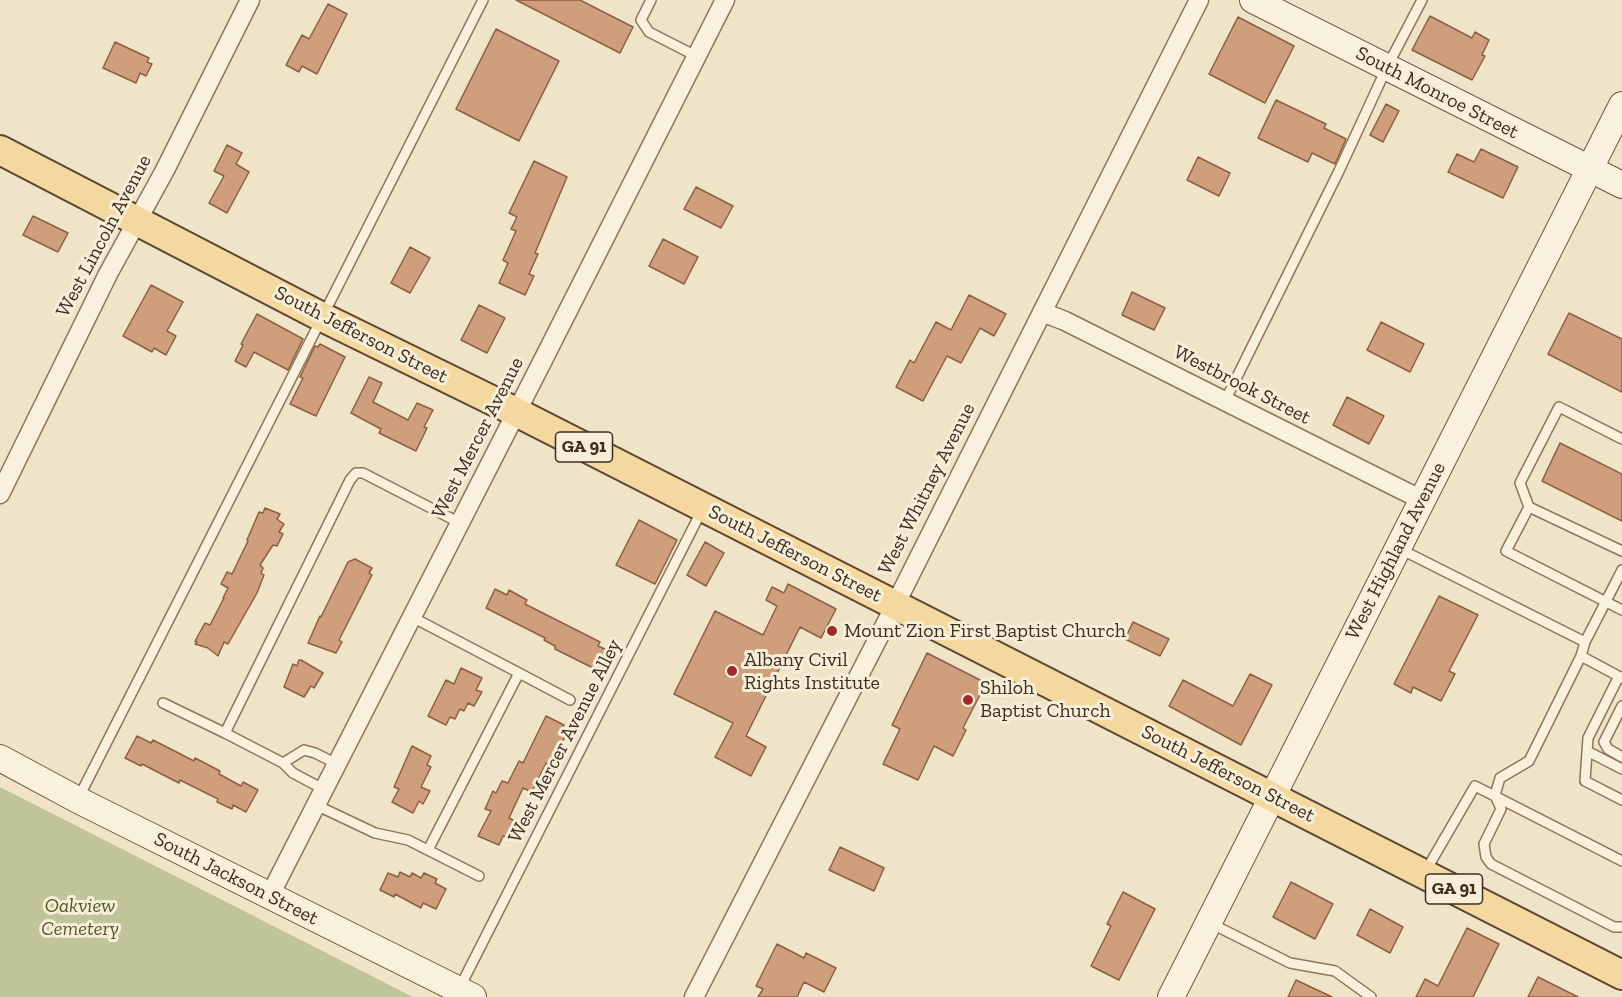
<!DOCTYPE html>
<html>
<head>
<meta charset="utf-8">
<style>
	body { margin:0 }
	canvas { display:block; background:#f0e4c8 }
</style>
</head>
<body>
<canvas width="1622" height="997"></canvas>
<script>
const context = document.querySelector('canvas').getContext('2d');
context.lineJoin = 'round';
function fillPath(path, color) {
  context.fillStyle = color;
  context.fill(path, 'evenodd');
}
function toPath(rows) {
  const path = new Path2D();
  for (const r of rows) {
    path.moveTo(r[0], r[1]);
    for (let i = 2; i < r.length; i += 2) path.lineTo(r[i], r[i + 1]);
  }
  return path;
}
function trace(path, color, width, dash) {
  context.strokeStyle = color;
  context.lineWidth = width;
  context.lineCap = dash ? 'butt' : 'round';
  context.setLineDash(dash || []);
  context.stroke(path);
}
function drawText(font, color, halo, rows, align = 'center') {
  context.font = font + ' "Zilla Slab",serif';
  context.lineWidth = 6;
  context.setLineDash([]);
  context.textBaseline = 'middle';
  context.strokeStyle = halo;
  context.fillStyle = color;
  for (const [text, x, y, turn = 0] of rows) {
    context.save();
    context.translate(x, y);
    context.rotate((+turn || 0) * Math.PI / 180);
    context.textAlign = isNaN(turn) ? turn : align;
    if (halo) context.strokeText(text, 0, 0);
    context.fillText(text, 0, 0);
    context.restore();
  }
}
const cemetery = toPath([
	[0,787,413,997,0,997]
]);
const building = toPath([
	[516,0,580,0,633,27,620,53,516,0],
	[328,4,347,14,317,74,302,66,299,72,286,65,302,35,309,39,328,4],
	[1430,16,1472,38,1475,32,1489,40,1482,55,1485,56,1472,80,1412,50,1430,16],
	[1238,17,1294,46,1265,103,1209,74,1238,17],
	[496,29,559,61,519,141,456,109,496,29],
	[115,42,149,58,147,62,152,64,146,76,140,73,136,83,103,68,115,42],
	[1276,100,1326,124,1324,128,1346,139,1335,164,1312,153,1308,162,1258,138,1276,100],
	[1386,104,1399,111,1383,142,1370,135,1386,104],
	[227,145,242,153,236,164,249,172,227,213,209,203,224,176,214,171,227,145],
	[1481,149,1518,167,1503,198,1448,172,1457,154,1474,162,1481,149],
	[1198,157,1230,173,1219,196,1187,180,1198,157],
	[534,161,567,177,535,253,538,254,529,274,534,276,525,295,499,283,508,263,503,260,516,231,511,229,517,217,509,213,534,161],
	[696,187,733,206,721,228,684,209,696,187],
	[33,216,68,233,58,252,23,235,33,216],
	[663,239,698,257,684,284,649,266,663,239],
	[410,247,430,258,410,293,391,283,410,247],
	[151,285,183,302,167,331,176,336,166,355,154,348,152,352,123,336,151,285],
	[1132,292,1165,308,1154,330,1122,315,1132,292],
	[969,295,1006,314,994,336,980,328,961,363,947,356,923,401,896,387,910,360,914,363,936,322,951,330,969,295],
	[479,305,505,318,487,353,461,340,479,305],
	[1569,313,1622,339,1622,392,1548,354,1569,313],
	[257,314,303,339,288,370,254,352,246,367,235,361,243,345,241,344,257,314],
	[1381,322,1424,344,1410,372,1367,350,1381,322],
	[320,344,345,357,316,416,290,404,303,378,300,377,315,346,318,347,320,344],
	[369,377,382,383,373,402,408,420,417,403,433,410,424,427,427,428,416,451,379,433,381,429,351,413,369,377],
	[1347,397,1384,416,1369,444,1333,425,1347,397],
	[1560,443,1622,474,1622,521,1542,481,1560,443],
	[265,508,280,514,277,519,284,524,279,532,283,534,277,546,273,545,260,565,263,568,261,573,264,575,257,593,228,644,224,642,218,656,208,648,195,644,197,642,195,641,205,623,210,625,224,598,223,598,228,588,221,584,227,572,232,574,248,541,247,540,259,512,263,513,265,508],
	[639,520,677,540,655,584,616,565,639,520],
	[705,542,724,553,706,586,687,575,705,542],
	[355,559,372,568,369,573,372,575,339,640,342,642,336,653,308,643,320,616,321,617,348,562,355,559],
	[788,584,836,609,821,638,800,627,746,736,766,747,751,776,715,757,733,723,674,694,715,611,763,635,777,606,766,600,772,587,784,593,788,584],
	[495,589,507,595,509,590,527,600,525,604,600,642,598,646,609,651,599,671,555,649,555,646,544,640,545,638,486,608,495,589],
	[1439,596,1478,615,1449,671,1455,674,1441,701,1413,687,1411,693,1394,684,1439,596],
	[1133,622,1169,639,1160,656,1125,639,1133,622],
	[927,653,986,683,963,728,966,730,953,756,934,746,918,780,883,764,900,729,892,725,927,653],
	[299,660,301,660,323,673,314,688,311,686,304,697,284,687,293,664,297,666,299,660],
	[461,668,482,678,476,690,482,692,474,706,468,703,464,711,460,709,455,719,450,717,446,725,428,716,446,680,454,684,461,668],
	[1250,674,1272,685,1241,745,1169,706,1183,680,1233,706,1250,674],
	[546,716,564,725,561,730,567,733,550,766,546,763,532,792,523,788,509,818,515,821,512,826,514,827,508,838,503,836,499,845,478,836,491,811,485,809,493,791,496,793,502,781,508,783,519,761,523,763,546,716],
	[137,736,151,743,153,740,194,761,195,758,220,771,219,774,241,786,243,782,258,790,246,812,233,805,232,809,217,802,218,799,180,780,179,783,142,764,141,766,125,758,137,736],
	[412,746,431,756,427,765,431,767,421,787,430,791,423,804,419,801,413,813,392,802,399,789,394,787,412,746],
	[840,847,884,868,874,891,829,870,840,847],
	[400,872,410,877,412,873,421,878,424,873,437,879,435,883,446,889,436,909,423,903,421,908,395,894,394,897,380,890,388,873,398,877,400,872],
	[1291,882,1333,904,1315,939,1273,917,1291,882],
	[1123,892,1155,909,1119,980,1091,966,1111,926,1107,924,1123,892],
	[1370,909,1403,927,1390,953,1357,935,1370,909],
	[1467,928,1499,944,1473,997,1416,997,1425,979,1438,986,1467,928],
	[777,944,804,958,806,953,836,968,824,992,804,982,797,997,758,997,763,989,756,986,777,944],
	[1538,977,1578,997,1528,997,1538,977],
	[1296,980,1332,997,1288,997,1296,980]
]);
const lane = toPath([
	[651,0,641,20,649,32,696,56],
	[1225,401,1339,171,1387,67,1422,0],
	[1622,439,1559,407,1520,483,1529,507,1506,551,1622,610],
	[1529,507,1622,551],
	[1400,549,1585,642],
	[1622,570,1585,642,1581,656,1529,761,1500,778,1495,795,1501,809,1484,844,1486,857,1491,864,1614,927,1622,927],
	[412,617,519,673],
	[1581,656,1622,678],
	[1619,676,1588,738,1585,781,1622,800],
	[163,703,225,733],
	[1622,706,1604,742,1608,749,1622,757],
	[1587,751,1622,769],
	[283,763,304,750,315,753,337,764],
	[323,789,293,773,283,763,225,733,350,480,356,473,363,473,460,523],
	[79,797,483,0],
	[316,805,375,833,408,840,479,876],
	[428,850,519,673,570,700],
	[1425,872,1475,786,1622,861],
	[1210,923,1290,963,1335,971,1371,997],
	[460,987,702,510]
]);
const street = toPath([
	[1042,312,1065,321,1422,500],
	[0,494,108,274,165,170,250,0],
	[270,895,540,366,725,0],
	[694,997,888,619,1199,0]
]);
const secondary = toPath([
	[1253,0,1622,185],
	[0,758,78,800,473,997],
	[1171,997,1622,105]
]);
const primary = toPath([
	[0,150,322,317,516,412,1622,975]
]);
const markers = [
	[832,631,6,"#9e2a2b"],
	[732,671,6,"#9e2a2b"],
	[968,700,6,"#9e2a2b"]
];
const shields = [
	[584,447,57],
	[1454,889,57]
];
const shieldNames = [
	["GA 91",584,447],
	["GA 91",1454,889]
];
const streetNames = [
	["South Monroe Street",1437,93,27],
	["West Lincoln Avenue",104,236,-62],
	["South Jefferson Street",361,335,27],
	["Westbrook Street",1242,385,27],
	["West Mercer Avenue",478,438,-63],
	["West Whitney Avenue",927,489,-63],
	["West Highland Avenue",1396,551,-63],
	["South Jefferson Street",795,554,27],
	["West Mercer Avenue Alley",565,741,-63],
	["South Jefferson Street",1228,774,27],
	["South Jackson Street",236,879,27]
];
const poiNames = [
	["Mount Zion First Baptist Church",844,631],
	["Albany Civil",744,660],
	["Rights Institute",744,683],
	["Shiloh",980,688],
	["Baptist Church",980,711]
];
const parkNames = [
	["Oakview",80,906],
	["Cemetery",80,929]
];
fillPath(cemetery, '#bfc49a');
fillPath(building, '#cf9f7d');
trace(building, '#8d5f41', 1.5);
trace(lane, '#8d765c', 12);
trace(street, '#8d765c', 21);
trace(secondary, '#6f573f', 28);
trace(primary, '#5b4430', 32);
trace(lane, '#faf1dc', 9);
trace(street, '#faf1dc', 18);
trace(secondary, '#faf1dc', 26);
trace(primary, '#f3d9a0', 28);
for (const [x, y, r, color] of markers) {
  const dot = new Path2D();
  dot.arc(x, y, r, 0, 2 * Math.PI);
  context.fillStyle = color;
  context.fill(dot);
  trace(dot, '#f7eed8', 2);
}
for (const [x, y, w] of shields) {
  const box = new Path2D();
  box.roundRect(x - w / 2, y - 15, w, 30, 4.5);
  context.fillStyle = '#f7eed8';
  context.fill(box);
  trace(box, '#3d2e20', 1.5);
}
drawText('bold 18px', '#3d2e20', null, shieldNames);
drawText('20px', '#3d2e20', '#f7eed8', streetNames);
drawText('20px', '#3d2e20', '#f7eed8', poiNames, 'left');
drawText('italic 20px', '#4d5a26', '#f7eed8', parkNames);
</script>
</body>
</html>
